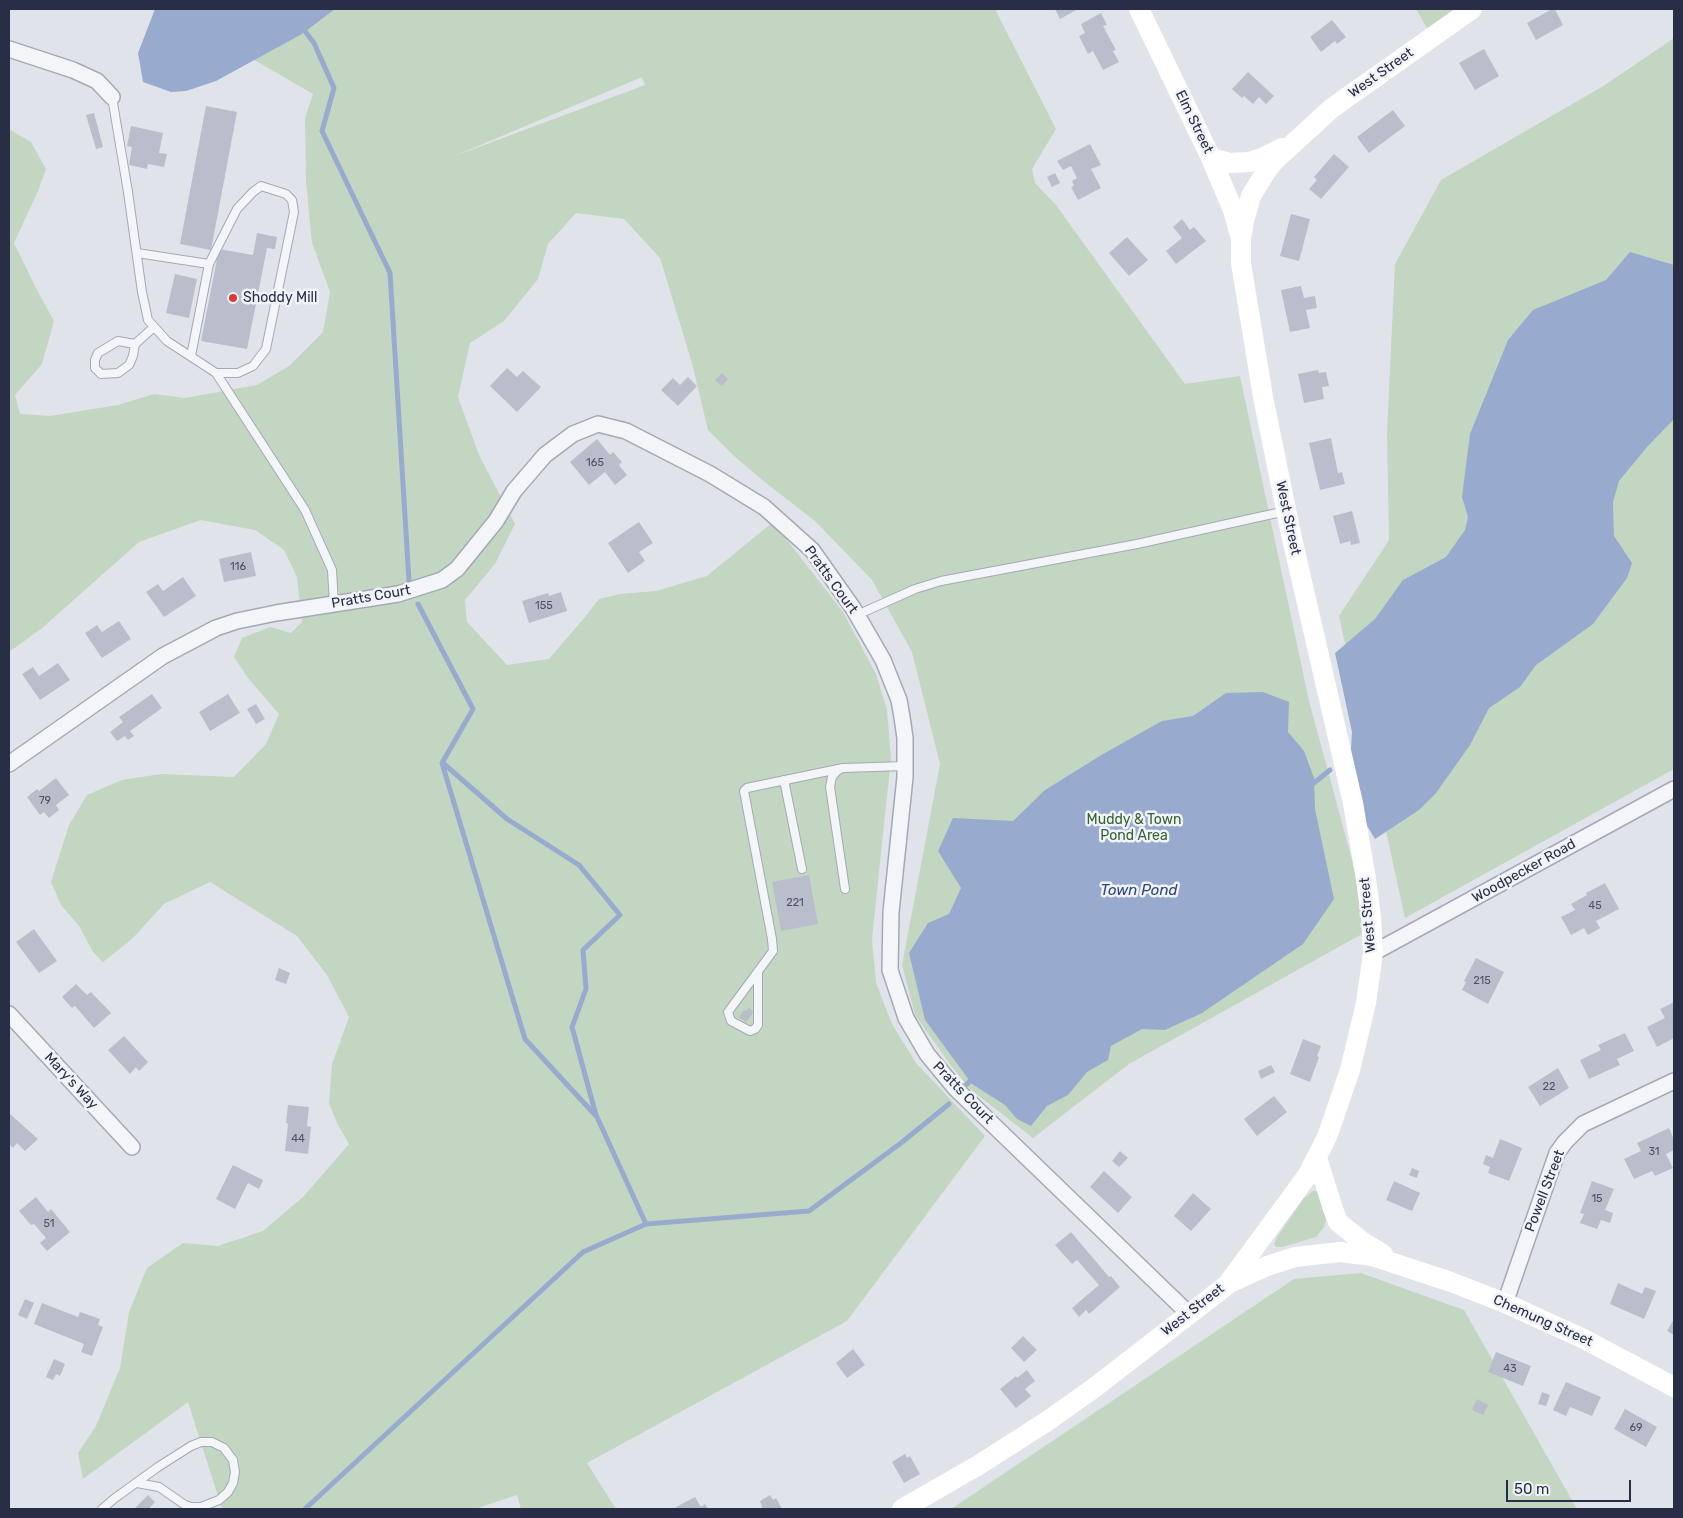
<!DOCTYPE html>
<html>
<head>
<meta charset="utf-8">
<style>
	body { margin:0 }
	#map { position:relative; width:1683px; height:1518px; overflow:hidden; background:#e1e3eb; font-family:Rubik,sans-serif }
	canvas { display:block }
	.frame { position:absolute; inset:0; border:10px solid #272e45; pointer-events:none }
	.scale { position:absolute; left:1506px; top:1480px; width:125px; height:22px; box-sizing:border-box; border:2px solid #272e45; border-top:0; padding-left:6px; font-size:15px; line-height:18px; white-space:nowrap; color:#272e45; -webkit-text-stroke:4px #f1f3f8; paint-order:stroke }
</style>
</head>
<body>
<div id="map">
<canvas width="1683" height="1518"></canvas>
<div class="frame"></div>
<div class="scale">50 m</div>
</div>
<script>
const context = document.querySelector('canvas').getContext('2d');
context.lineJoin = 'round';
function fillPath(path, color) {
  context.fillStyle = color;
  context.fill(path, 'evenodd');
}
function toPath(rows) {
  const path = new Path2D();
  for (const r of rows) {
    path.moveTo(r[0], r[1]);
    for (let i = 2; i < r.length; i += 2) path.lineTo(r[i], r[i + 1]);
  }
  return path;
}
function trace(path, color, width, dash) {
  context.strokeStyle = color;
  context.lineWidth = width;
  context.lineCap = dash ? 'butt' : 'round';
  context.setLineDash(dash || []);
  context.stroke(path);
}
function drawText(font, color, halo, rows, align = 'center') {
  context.font = font + ' Rubik,sans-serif';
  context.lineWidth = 5;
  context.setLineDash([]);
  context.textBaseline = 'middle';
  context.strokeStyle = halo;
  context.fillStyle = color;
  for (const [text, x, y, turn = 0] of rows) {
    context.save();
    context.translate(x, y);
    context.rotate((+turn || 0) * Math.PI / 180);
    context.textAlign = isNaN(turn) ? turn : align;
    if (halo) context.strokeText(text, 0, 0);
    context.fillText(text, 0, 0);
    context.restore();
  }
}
const green = toPath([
	[166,9,995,9,1056,129,1032,169,1035,183,1056,205,1185,384,1240,376,1309,701,1352,860,1363,912,1362,934,1129,1064,1033,1138,970,1089,952,1067,915,1015,902,965,940,764,912,652,872,580,816,522,766,483,734,456,708,430,692,363,660,258,624,219,576,213,548,244,538,279,504,321,470,343,458,397,479,455,515,524,495,564,465,600,467,622,507,665,549,659,585,617,599,599,620,594,656,591,707,576,773,522,843,612,876,674,887,710,891,758,872,939,876,983,892,1024,916,1063,985,1136,847,1321,587,1463,616,1509,521,1509,517,1495,475,1509,222,1509,188,1402,83,1479,78,1453,96,1426,120,1368,129,1312,147,1268,183,1243,218,1246,263,1231,304,1196,349,1144,337,1123,329,1103,332,1064,349,1017,327,975,297,936,210,882,164,904,132,939,103,962,93,952,79,926,61,905,51,882,69,825,87,795,122,780,161,774,234,777,266,744,279,714,248,678,234,657,242,638,270,627,291,633,302,622,297,577,284,550,255,530,201,520,139,542,41,629,9,652,9,129,31,142,46,169,38,191,14,243,37,290,54,321,42,364,15,395,20,414,50,416,118,405,154,394,185,398,257,385,289,366,323,332,330,292,312,243,306,181,305,118,313,94],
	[642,77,645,85,452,157],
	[1416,9,1459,9,1428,30],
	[1674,38,1674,769,1405,918,1339,616,1389,540,1387,432,1395,264,1441,180,1605,85],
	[1313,1191,1317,1191,1326,1215,1326,1221,1324,1227,1316,1237,1283,1247,1276,1247,1274,1244,1277,1237,1304,1198],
	[1361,1273,1464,1310,1577,1509,951,1509,1294,1279]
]);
const water = toPath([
	[155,9,335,9,302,34,216,81,186,91,171,92,143,82,138,53],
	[1630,252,1674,265,1674,419,1647,447,1619,481,1613,502,1614,536,1632,563,1627,578,1593,624,1536,665,1520,687,1489,708,1470,745,1436,793,1419,810,1375,839,1366,824,1350,765,1352,732,1335,653,1375,619,1403,580,1446,557,1465,530,1468,517,1462,497,1470,434,1508,340,1533,310,1606,280],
	[1263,692,1289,702,1288,732,1304,751,1314,778,1315,809,1334,899,1303,944,1202,1013,1165,1030,1142,1029,1111,1046,1108,1060,1087,1072,1068,1095,1047,1106,1031,1126,1017,1119,1005,1105,972,1084,925,1020,909,953,928,923,949,914,961,888,938,851,953,818,1013,821,1045,790,1103,754,1162,721,1193,716,1226,693]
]);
const stream = toPath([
	[301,26,314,43,334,88,322,131,390,273,409,581],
	[418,604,473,709,442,763,525,1039,597,1117,646,1224],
	[443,763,507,819,579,865,620,915,583,950,586,989,572,1027,596,1115],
	[1309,787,1330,770],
	[966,1085,975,1076],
	[305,1509,583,1252,646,1224,809,1211,901,1143,949,1104]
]);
const building = toPath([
	[1055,9,1075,9,1076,10,1060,19],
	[1552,9,1555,9,1563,25,1536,40,1527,23],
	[1101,13,1107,25,1103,26,1116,50,1113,51,1119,62,1103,70,1093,51,1088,54,1079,36,1085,33,1081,24],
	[1332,20,1346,37,1337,44,1335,41,1321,52,1310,37],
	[1484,49,1499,76,1475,90,1459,63],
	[1248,72,1274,96,1266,104,1259,97,1253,104,1244,96,1242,98,1232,89],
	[206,106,237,112,211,250,180,244],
	[1393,110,1405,126,1369,153,1357,137],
	[94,113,103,147,96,149,86,115],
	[131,126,163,133,159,153,167,154,164,167,148,164,147,169,129,165,132,147,127,146],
	[1090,144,1101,165,1091,169,1101,188,1078,200,1071,187,1074,186,1072,181,1077,178,1071,166,1063,170,1057,161],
	[1334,154,1349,167,1321,199,1309,189,1317,180,1314,177],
	[1055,173,1060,183,1052,187,1047,177],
	[1291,214,1310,219,1299,261,1280,256],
	[1182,219,1190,230,1194,227,1206,241,1176,264,1166,251,1182,238,1173,227],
	[257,233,277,237,275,249,267,248,247,349,201,341,219,249,253,255],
	[1127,237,1148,260,1129,276,1109,253],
	[175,274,197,279,189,318,166,313],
	[1301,286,1304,298,1315,296,1317,308,1306,310,1310,328,1290,332,1281,290],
	[507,368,517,377,523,371,541,387,517,412,490,386],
	[1318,370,1319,373,1326,372,1329,386,1322,387,1324,399,1304,403,1298,374],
	[722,373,728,379,722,386,715,380],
	[688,377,697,386,678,406,661,390,673,378,680,385],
	[1331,438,1338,473,1342,472,1345,484,1320,490,1309,443],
	[597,439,610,455,613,452,622,462,619,465,627,475,615,485,605,472,589,485,570,462],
	[1352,511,1360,543,1351,545,1350,541,1340,544,1333,516],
	[639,522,653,543,639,552,645,561,628,573,608,543],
	[251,552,256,576,224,582,219,559],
	[183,577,196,596,164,617,146,592,158,584,163,591],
	[561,592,567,611,529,623,522,601,548,593,549,596],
	[119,621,131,639,102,658,85,633,97,625,102,632],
	[58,663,70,680,40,700,22,674,33,667,39,676],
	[152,694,162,708,130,731,134,736,128,740,125,736,117,741,110,732,123,722,119,717],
	[228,694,240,713,210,731,199,712],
	[256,704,265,719,256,724,247,709],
	[56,778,69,795,56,805,59,810,49,818,44,812,40,815,27,797,37,789,39,791],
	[809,875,818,924,781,931,772,882],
	[1605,883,1619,909,1596,921,1600,928,1588,935,1584,928,1571,935,1561,917,1575,910,1571,904,1587,895,1586,893],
	[34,929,57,961,39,973,16,942],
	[1476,958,1504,972,1488,1004,1462,990,1466,982,1464,981],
	[279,968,290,973,286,984,275,980],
	[76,984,87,995,91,992,111,1013,94,1028,75,1006,72,1008,62,997],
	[1674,1002,1674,1038,1657,1047,1647,1027,1665,1018,1660,1009],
	[749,1008,754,1012,746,1022,739,1017,744,1010,746,1011],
	[1625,1033,1634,1051,1617,1059,1620,1065,1589,1079,1580,1060,1601,1050,1598,1045],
	[124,1036,148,1062,139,1071,136,1067,130,1074,108,1050],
	[1303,1039,1321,1046,1317,1056,1319,1057,1310,1082,1290,1074],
	[1271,1065,1275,1072,1261,1079,1258,1071],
	[1558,1068,1569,1088,1540,1106,1528,1087],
	[1274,1096,1287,1112,1257,1136,1244,1119],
	[288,1105,309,1107,307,1126,311,1127,308,1154,285,1151,288,1124,286,1123],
	[9,1113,38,1139,25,1151,17,1143,13,1148,9,1144],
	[1669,1128,1674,1140,1674,1150,1666,1154,1673,1168,1655,1176,1652,1171,1634,1179,1624,1159,1641,1151,1637,1143],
	[1500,1139,1522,1148,1509,1181,1488,1173,1490,1167,1483,1164,1486,1155,1493,1158],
	[1120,1151,1128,1158,1119,1167,1112,1161],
	[233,1165,263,1180,259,1189,248,1183,235,1209,216,1199],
	[1412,1168,1419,1171,1417,1178,1409,1175],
	[1104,1171,1132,1197,1118,1213,1090,1187],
	[1394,1181,1420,1193,1412,1211,1386,1200],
	[1592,1181,1614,1189,1605,1210,1613,1213,1610,1223,1601,1220,1597,1229,1580,1223,1584,1214,1580,1213],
	[1193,1193,1211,1209,1191,1231,1174,1216],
	[36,1197,48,1212,51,1209,70,1232,47,1251,40,1243,46,1238,34,1224,31,1225,19,1211],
	[1071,1232,1109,1277,1111,1276,1120,1287,1089,1314,1086,1310,1079,1317,1072,1308,1099,1285,1077,1260,1072,1264,1055,1245],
	[1618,1283,1642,1294,1645,1287,1656,1291,1644,1319,1610,1304],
	[25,1299,34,1303,27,1319,18,1315],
	[42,1303,78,1317,80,1312,100,1319,98,1325,103,1327,92,1356,81,1352,84,1344,34,1324],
	[1674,1319,1674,1335,1667,1331],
	[1023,1336,1037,1350,1024,1362,1011,1348],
	[853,1349,865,1365,847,1378,836,1363],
	[1496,1352,1531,1366,1523,1386,1488,1372],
	[54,1359,65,1364,60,1376,56,1374,53,1380,46,1377],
	[1027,1370,1035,1381,1025,1389,1031,1396,1016,1408,1000,1389,1016,1376,1017,1378],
	[1566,1382,1601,1397,1592,1416,1570,1407,1566,1416,1553,1410],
	[1542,1392,1550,1395,1546,1406,1538,1404],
	[1477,1399,1488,1405,1483,1415,1472,1410],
	[1625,1409,1657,1427,1646,1447,1614,1429],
	[905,1454,907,1458,910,1456,920,1474,904,1483,892,1462],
	[148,1495,155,1502,149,1509,134,1509],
	[770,1495,773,1500,776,1498,782,1509,763,1509,760,1501],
	[695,1497,701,1507,705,1504,708,1509,677,1509,676,1507]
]);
const lane = toPath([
	[112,97,128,192,142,292,148,320,167,341,216,373,238,373,253,366,266,349,294,212,292,200,286,194,261,186,253,192,237,209,209,264,191,356],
	[137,253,209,264],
	[135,344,118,341,98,353,95,360,95,368,101,374,118,373,129,365,133,356,135,344,154,327],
	[216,373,305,510,332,570,334,604],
	[857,615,915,589,941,581,1137,544,1286,511],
	[784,780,802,869],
	[845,889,830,787,832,777,837,771,843,768,905,766],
	[758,972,758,1025,755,1029,750,1031,731,1021,728,1012,773,951,772,939,744,791,747,788,843,768],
	[102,1509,115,1498,158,1467,191,1446,201,1442,212,1442,224,1448,233,1460,235,1472,233,1483,228,1492,219,1500,201,1507,191,1507,185,1505,159,1487,137,1483]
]);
const street = toPath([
	[9,49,73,70,97,81,112,97],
	[9,764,163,656,216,628,237,621,276,613,398,594,442,580,457,569,496,521,514,491,545,455,573,434,598,424,626,431,710,474,764,507,812,550,853,608,883,660,899,700,902,717,905,738,905,777,891,912,890,970,906,1018,927,1054,955,1088,1189,1314],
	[1373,953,1674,789],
	[9,1014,132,1147],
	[1505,1303,1557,1153,1565,1142,1583,1124,1674,1081]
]);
const secondary = toPath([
	[1139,9,1211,158,1233,210,1240,235],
	[1211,158,1230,163,1249,162,1260,159,1282,148],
	[1317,1158,1333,1209,1338,1222,1363,1242,1383,1254],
	[1230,1283,1267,1266,1295,1257,1340,1252,1372,1256,1451,1282,1505,1303,1584,1339,1674,1387],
	[902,1509,977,1466,1046,1422,1094,1388,1227,1285,1307,1176,1327,1137,1350,1070,1366,1003,1373,953,1371,917,1366,879,1353,803,1291,534,1263,397,1241,263,1241,239,1244,221,1251,196,1265,173,1274,161,1332,108,1472,9]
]);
const markers = [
	[233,298,5,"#dd393c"]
];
const numberNames = [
	["165",595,463],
	["116",238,567],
	["155",544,606],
	["79",45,801],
	["221",795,903],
	["45",1595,906],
	["215",1482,981],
	["22",1549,1087],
	["44",298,1139],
	["31",1654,1152],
	["15",1597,1199],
	["51",49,1224],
	["43",1510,1369],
	["69",1636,1428]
];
const streetNames = [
	["West Street",1381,73,-35],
	["Elm Street",1194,122,64],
	["West Street",1288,518,78],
	["Pratts Court",831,580,54],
	["Pratts Court",371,597,-10],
	["Woodpecker Road",1524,871,-29],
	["West Street",1368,915,-95],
	["Mary's Way",71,1081,47],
	["Pratts Court",963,1093,46],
	["Powell Street",1545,1191,-69],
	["West Street",1193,1310,-38],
	["Chemung Street",1543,1321,24]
];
const poiNames = [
	["Shoddy Mill",243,298]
];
const parkNames = [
	["Muddy & Town",1134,820],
	["Pond Area",1134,836]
];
const waterNames = [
	["Town Pond",1139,891]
];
fillPath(green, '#c3d6c1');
fillPath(water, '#98abcf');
trace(stream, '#98abcf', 5);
fillPath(building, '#babecc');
trace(lane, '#a5a9b6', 10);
trace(street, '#a5a9b6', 18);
trace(lane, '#f4f5f9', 8);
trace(street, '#f4f5f9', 15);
trace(secondary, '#fff', 20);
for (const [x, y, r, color] of markers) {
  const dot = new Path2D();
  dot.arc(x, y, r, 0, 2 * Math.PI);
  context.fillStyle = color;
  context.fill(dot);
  trace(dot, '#f1f3f8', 2);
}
drawText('11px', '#4c5267', null, numberNames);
drawText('14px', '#272e45', '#f1f3f8', streetNames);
drawText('14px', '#272e45', '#f1f3f8', poiNames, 'left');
drawText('14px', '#356233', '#f1f3f8', parkNames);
drawText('italic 15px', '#2c467d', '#f1f3f8', waterNames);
</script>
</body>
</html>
